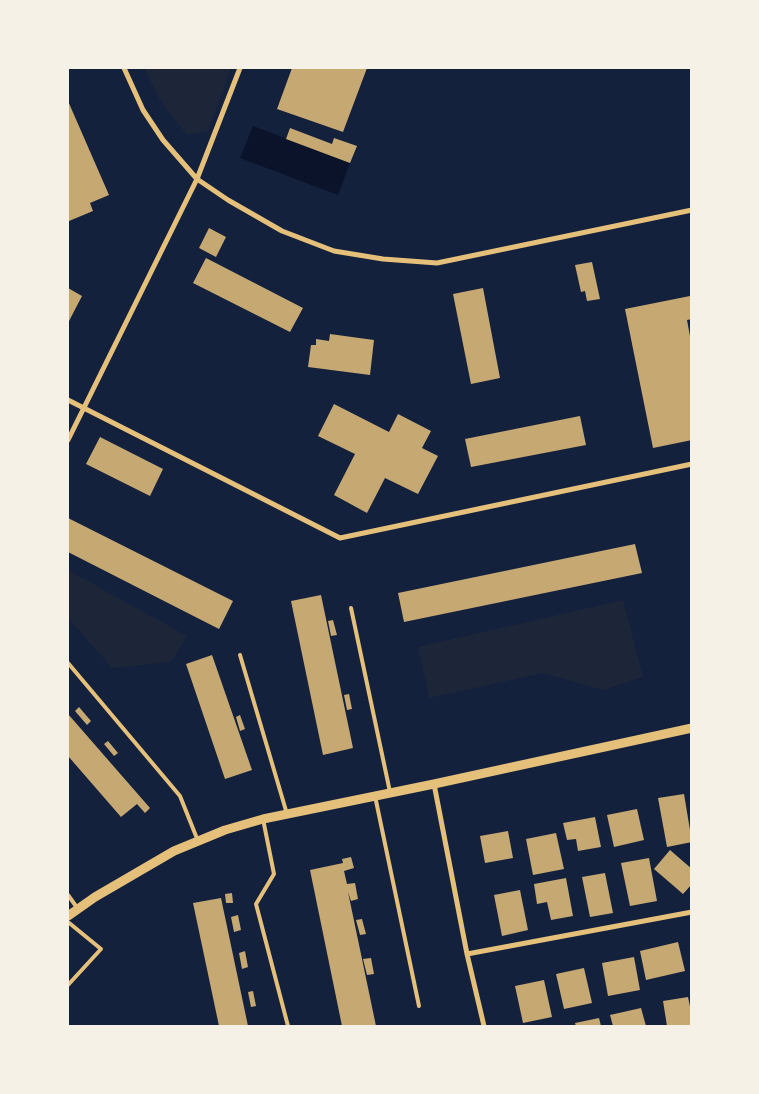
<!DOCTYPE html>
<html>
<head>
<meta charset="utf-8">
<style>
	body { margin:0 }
	#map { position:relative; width:759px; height:1094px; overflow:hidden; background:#14213d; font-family:"Varela Round",sans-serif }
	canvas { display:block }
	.frame { position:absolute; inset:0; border:69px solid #f6f1e7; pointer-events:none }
</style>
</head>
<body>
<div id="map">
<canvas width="759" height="1094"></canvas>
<div class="frame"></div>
</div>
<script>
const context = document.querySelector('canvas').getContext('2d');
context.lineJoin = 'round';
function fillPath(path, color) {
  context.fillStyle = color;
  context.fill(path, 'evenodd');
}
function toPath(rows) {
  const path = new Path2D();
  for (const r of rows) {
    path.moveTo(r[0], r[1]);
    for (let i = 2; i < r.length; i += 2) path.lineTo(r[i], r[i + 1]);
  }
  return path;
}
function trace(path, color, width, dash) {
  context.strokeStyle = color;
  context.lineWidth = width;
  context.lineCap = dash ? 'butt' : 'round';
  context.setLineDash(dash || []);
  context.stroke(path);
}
const green = toPath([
	[144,68,231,68,208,131,187,135,160,100],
	[68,570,187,636,171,662,112,668,68,618],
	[623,600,643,677,603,690,543,673,429,698,418,647]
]);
const water = toPath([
	[253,126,350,163,338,195,240,158]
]);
const building = toPath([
	[292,68,367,68,343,132,277,109],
	[68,101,109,195,90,203,93,211,69,221,68,218],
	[290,128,332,144,334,138,357,146,350,163,286,139],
	[209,228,226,237,216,257,199,248],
	[206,258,303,308,290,332,193,283],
	[592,262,600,299,587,301,585,291,581,292,575,265],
	[68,288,82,296,68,323],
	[483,288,500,378,471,384,453,294],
	[690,296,692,319,687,320,692,347,692,440,653,448,625,309],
	[330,334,374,340,370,375,308,367,311,345,316,345,316,339,329,341],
	[334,404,389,432,398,414,431,431,422,448,438,456,418,494,385,478,367,513,334,495,355,454,318,436],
	[580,416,586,445,471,467,465,439],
	[100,437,163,469,150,496,86,464],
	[68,518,233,601,219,629,68,552],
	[635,544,642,573,404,622,398,593],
	[321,595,353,748,323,755,291,601],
	[333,620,337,635,331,636,328,621],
	[212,655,252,770,225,779,186,664],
	[349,694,352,709,347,710,344,695],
	[79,707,91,721,87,725,75,711],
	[68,714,150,808,145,813,137,804,121,817,68,756],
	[240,715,245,729,240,731,236,717],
	[108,741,118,753,114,756,104,744],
	[684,794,692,842,667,847,658,798],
	[637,809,644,840,614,847,607,815],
	[595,817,601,847,578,851,576,839,567,840,563,823],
	[508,831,513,858,485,863,480,836],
	[556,833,564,869,533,875,526,839],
	[670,850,692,869,692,884,683,894,654,869],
	[351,857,354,868,344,871,347,884,355,883,358,899,351,901,348,892,376,1026,342,1026,310,870,343,863,342,859],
	[649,858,657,901,630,906,621,863],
	[605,873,613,913,590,917,582,877],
	[566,878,573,916,551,920,547,902,537,904,534,884],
	[520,890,528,930,502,936,494,895],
	[232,893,233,903,226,903,225,894],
	[221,898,248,1026,219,1026,193,903],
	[238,915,241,930,234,932,231,917],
	[362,919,366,934,360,935,356,920],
	[678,942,685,971,646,980,640,951],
	[245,951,248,967,242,969,239,953],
	[634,957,640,990,608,996,602,963],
	[371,958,374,974,367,975,363,959],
	[584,968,592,1003,564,1009,556,974],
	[544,980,552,1017,523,1023,515,986],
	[253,991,256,1006,251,1007,248,992],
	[688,997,692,1016,692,1026,667,1026,663,1001],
	[641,1008,646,1026,613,1026,610,1015],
	[599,1018,601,1026,576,1026,575,1023]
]);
const service = toPath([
	[351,608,390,792],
	[240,655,287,814],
	[68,663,180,796,198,841],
	[375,796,419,1006],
	[263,819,274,874,256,904,288,1026],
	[68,895,78,909],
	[68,922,101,949,68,985]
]);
const minor = toPath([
	[124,68,143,110,163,140,197,179,228,200,282,231,334,251,383,259,437,263,692,210],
	[68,400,340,538,692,464],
	[68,440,197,179,240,68],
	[434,784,467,954,484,1026],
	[467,954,692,912]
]);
const tertiary = toPath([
	[68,916,95,897,174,851,225,830,263,819,434,784,692,728]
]);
fillPath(green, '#1d2539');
fillPath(water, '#0b132b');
fillPath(building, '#c6a872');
trace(service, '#e5c07b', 4);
trace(minor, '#e5c07b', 5);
trace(tertiary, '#e5c07b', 9);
</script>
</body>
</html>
